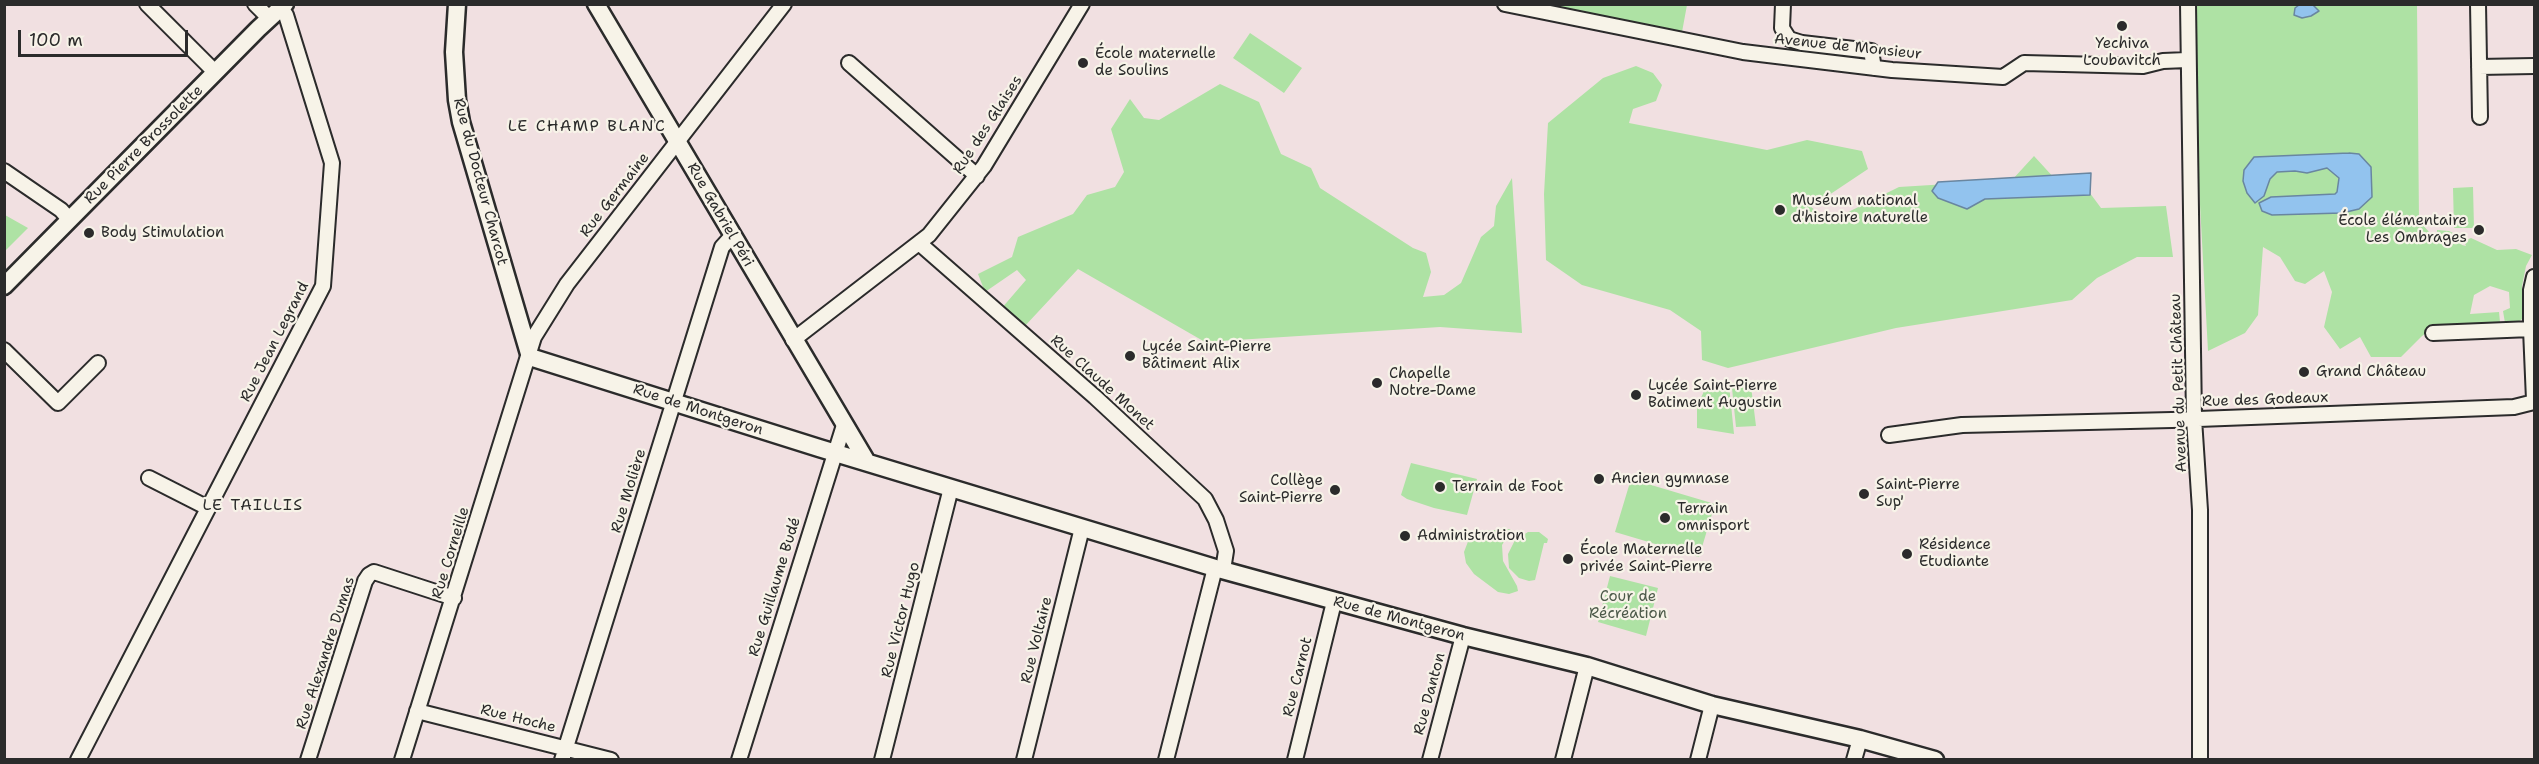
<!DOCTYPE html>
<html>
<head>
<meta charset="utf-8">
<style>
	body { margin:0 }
	#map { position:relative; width:2539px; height:764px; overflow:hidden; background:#f1e0e1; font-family:"Shantell Sans",sans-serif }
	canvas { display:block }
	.frame { position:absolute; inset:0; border:6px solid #2b2b2b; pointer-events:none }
	.scale { position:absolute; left:18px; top:30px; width:170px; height:27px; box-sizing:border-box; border:3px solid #2b2b2b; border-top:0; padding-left:8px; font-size:18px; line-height:21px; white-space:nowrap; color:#2b2b2b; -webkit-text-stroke:4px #f7f3e8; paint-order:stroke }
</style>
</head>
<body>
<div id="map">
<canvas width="2539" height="764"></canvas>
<div class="frame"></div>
<div class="scale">100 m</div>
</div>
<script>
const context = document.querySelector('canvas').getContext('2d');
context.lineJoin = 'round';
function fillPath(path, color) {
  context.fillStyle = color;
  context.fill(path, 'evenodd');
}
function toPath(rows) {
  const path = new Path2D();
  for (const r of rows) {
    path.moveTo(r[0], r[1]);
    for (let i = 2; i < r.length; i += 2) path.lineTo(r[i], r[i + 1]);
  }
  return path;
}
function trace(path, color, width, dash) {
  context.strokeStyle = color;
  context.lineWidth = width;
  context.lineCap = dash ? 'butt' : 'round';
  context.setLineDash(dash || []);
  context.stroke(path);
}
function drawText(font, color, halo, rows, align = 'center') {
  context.font = font + ' "Shantell Sans",sans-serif';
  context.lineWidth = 4.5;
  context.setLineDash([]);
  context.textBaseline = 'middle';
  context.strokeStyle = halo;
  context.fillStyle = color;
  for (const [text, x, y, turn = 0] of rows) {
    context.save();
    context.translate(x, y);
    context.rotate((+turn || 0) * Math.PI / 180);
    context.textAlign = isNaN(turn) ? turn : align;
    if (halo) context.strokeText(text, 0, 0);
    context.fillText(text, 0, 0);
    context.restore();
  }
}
const green = toPath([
	[1536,5,1687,5,1682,32],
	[2196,5,2417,5,2419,221,2431,234,2437,236,2437,230,2449,231,2455,234,2462,245,2466,246,2464,241,2471,238,2497,250,2516,249,2532,255,2526,266,2522,286,2522,319,2517,323,2505,323,2503,311,2510,308,2509,292,2490,286,2474,295,2470,314,2499,312,2500,322,2436,326,2422,336,2401,357,2371,357,2360,337,2340,349,2324,327,2332,292,2324,271,2305,284,2295,281,2280,257,2263,247,2258,315,2245,333,2208,351,2195,113],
	[1250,33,1302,68,1284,93,1233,58],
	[1636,66,1653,73,1662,85,1656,101,1633,109,1629,123,1767,150,1807,140,1862,151,1868,169,1811,207,1830,221,1899,187,2012,180,2034,156,2056,180,2081,181,2101,208,2166,206,2173,257,2137,257,2097,278,2072,300,1896,328,1728,368,1702,360,1701,331,1670,310,1582,285,1546,260,1544,194,1548,123,1603,78],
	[1220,84,1259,102,1281,154,1311,168,1320,188,1413,248,1426,253,1431,272,1423,297,1444,295,1461,283,1481,237,1494,226,1496,206,1512,178,1522,333,1440,327,1205,342,1078,269,1024,327,1001,309,1026,280,1017,270,985,292,978,274,1012,257,1018,237,1073,214,1087,195,1115,187,1124,172,1111,129,1130,99,1144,118,1159,120],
	[2473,187,2474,228,2454,228,2453,188],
	[5,215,28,228,6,250,4,249],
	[1722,381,1729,385,1734,434,1697,428,1697,407,1708,382],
	[1751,386,1756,426,1736,427,1732,388],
	[1411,463,1477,479,1467,515,1434,508,1407,499,1401,495],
	[1631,479,1715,504,1699,557,1615,532],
	[1510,529,1511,531,1502,545,1503,561,1517,586,1518,591,1509,594,1498,592,1474,574,1466,563,1464,552,1469,539,1481,531],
	[1528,532,1539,532,1548,539,1547,543,1544,543,1535,580,1529,581,1519,578,1509,568,1508,554,1515,540],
	[1610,576,1658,588,1646,636,1598,622]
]);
const water = toPath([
	[2299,5,2313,5,2319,11,2311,16,2302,18,2294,15,2295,8,2299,5],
	[2349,153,2359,154,2371,167,2372,197,2359,209,2342,213,2272,215,2262,211,2259,203,2271,197,2335,194,2337,192,2339,178,2327,168,2307,173,2295,171,2277,172,2270,179,2264,196,2255,203,2247,193,2243,181,2244,170,2254,157,2349,153],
	[2091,173,2090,195,1985,199,1967,209,1938,198,1932,191,1938,182,2091,173]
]);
const minor = toPath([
	[147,4,215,72],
	[255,4,269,18],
	[1505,4,1743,52,1892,70,2003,77,2024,63,2143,66,2163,61,2187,60],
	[1783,4,1782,28,1789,39,1802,43,1871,51,1874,68],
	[2188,4,2194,419,2200,510,2200,760],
	[2478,4,2480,117],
	[849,63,977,176],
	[2479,67,2534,66],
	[4,171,61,210,69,219],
	[919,243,1095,397,1205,499,1216,520,1226,551,1223,570],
	[2534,277,2531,290,2531,329,2534,400],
	[2433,333,2531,329],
	[793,340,929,235,984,166,1082,4],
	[4,350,58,403,98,363],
	[1889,435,1962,425,2172,420,2514,407,2534,402],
	[149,478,208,508],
	[417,711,611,760],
	[78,760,323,286,332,163,286,15,280,8],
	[308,760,365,581,369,575,374,572,454,598],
	[402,760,534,337,567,284,784,4],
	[562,760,722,247,732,236],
	[739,760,844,425],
	[882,760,951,488],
	[1024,760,1082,528],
	[1166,760,1215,568],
	[1295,760,1334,602],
	[1430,760,1463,636],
	[1563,760,1587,666],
	[1698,760,1712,705],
	[1854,760,1860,739]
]);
const tertiary = toPath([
	[457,4,454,52,457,100,461,122,530,357,819,448,1215,568,1463,636,1587,666,1712,705,1860,739,1935,760],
	[596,4,867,462],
	[4,286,258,29,285,4]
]);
const markers = [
	[2122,26,6,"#2b2b2b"],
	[1083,63,6,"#2b2b2b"],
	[1780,210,6,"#2b2b2b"],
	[2479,230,6,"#2b2b2b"],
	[89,233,6,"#2b2b2b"],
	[1130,356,6,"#2b2b2b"],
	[2304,372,6,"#2b2b2b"],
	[1377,383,6,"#2b2b2b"],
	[1636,395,6,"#2b2b2b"],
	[1599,479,6,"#2b2b2b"],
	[1440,487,6,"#2b2b2b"],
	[1335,490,6,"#2b2b2b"],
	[1864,494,6,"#2b2b2b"],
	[1665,518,6,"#2b2b2b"],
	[1405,536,6,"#2b2b2b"],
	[1907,554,6,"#2b2b2b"],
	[1568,559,6,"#2b2b2b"]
];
const poiNames = [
	["Yechiva",2122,44,"center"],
	["Loubavitch",2122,61,"center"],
	["École maternelle",1095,54],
	["de Soulins",1095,71],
	["Muséum national",1792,201],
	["d'histoire naturelle",1792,218],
	["École élémentaire",2467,221,"right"],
	["Les Ombrages",2467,238,"right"],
	["Body Stimulation",101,233],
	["Lycée Saint-Pierre",1142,347],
	["Bâtiment Alix",1142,364],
	["Grand Château",2316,372],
	["Chapelle",1389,374],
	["Notre-Dame",1389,391],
	["Lycée Saint-Pierre",1648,386],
	["Batiment Augustin",1648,403],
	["Ancien gymnase",1611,479],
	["Collège",1323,481,"right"],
	["Saint-Pierre",1323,498,"right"],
	["Saint-Pierre",1876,485],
	["Sup'",1876,502],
	["Terrain de Foot",1452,487],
	["Terrain",1677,509],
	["omnisport",1677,526],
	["Administration",1417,536],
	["Résidence",1919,545],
	["Etudiante",1919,562],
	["École Maternelle",1580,550],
	["privée Saint-Pierre",1580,567]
];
const streetNames = [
	["Avenue de Monsieur",1848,47,6],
	["Rue des Glaises",988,125,-57],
	["Rue Pierre Brossolette",144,145,-45],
	["Rue du Docteur Charcot",480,182,75],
	["Rue Germaine",615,195,-52],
	["Rue Gabriel Péri",720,215,60],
	["Rue Jean Legrand",275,342,-63],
	["Rue Claude Monet",1102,383,42],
	["Avenue du Petit Château",2179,383,-92],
	["Rue des Godeaux",2265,400,-2],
	["Rue de Montgeron",698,410,18],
	["Rue Molière",629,491,-73],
	["Rue Corneille",451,553,-73],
	["Rue Guillaume Budé",775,587,-73],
	["Rue de Montgeron",1399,619,15],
	["Rue Victor Hugo",901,620,-76],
	["Rue Voltaire",1037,640,-76],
	["Rue Alexandre Dumas",326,653,-72],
	["Rue Carnot",1298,677,-76],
	["Rue Danton",1430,694,-75],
	["Rue Hoche",518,719,14]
];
const parkNames = [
	["Cour de",1628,597],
	["Récréation",1628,614]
];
const neighbourhoodNames = [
	["LE CHAMP BLANC",587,127],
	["LE TAILLIS",253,506]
];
fillPath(green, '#aee2a4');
fillPath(water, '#92c3ee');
trace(water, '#6986a0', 1.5);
trace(minor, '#2b2b2b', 18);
trace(tertiary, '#2b2b2b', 21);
trace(minor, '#f7f3e8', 14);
trace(tertiary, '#f7f3e8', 16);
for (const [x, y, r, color] of markers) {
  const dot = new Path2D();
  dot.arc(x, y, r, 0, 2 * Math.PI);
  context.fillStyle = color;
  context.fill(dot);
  trace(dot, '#f7f3e8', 2);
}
drawText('15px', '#2b2b2b', '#f7f3e8', poiNames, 'left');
drawText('15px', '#2b2b2b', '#f7f3e8', streetNames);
drawText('15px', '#4c5949', '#f7f3e8', parkNames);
context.letterSpacing = '1.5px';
drawText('16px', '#2b2b2b', '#f7f3e8', neighbourhoodNames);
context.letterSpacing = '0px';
</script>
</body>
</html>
